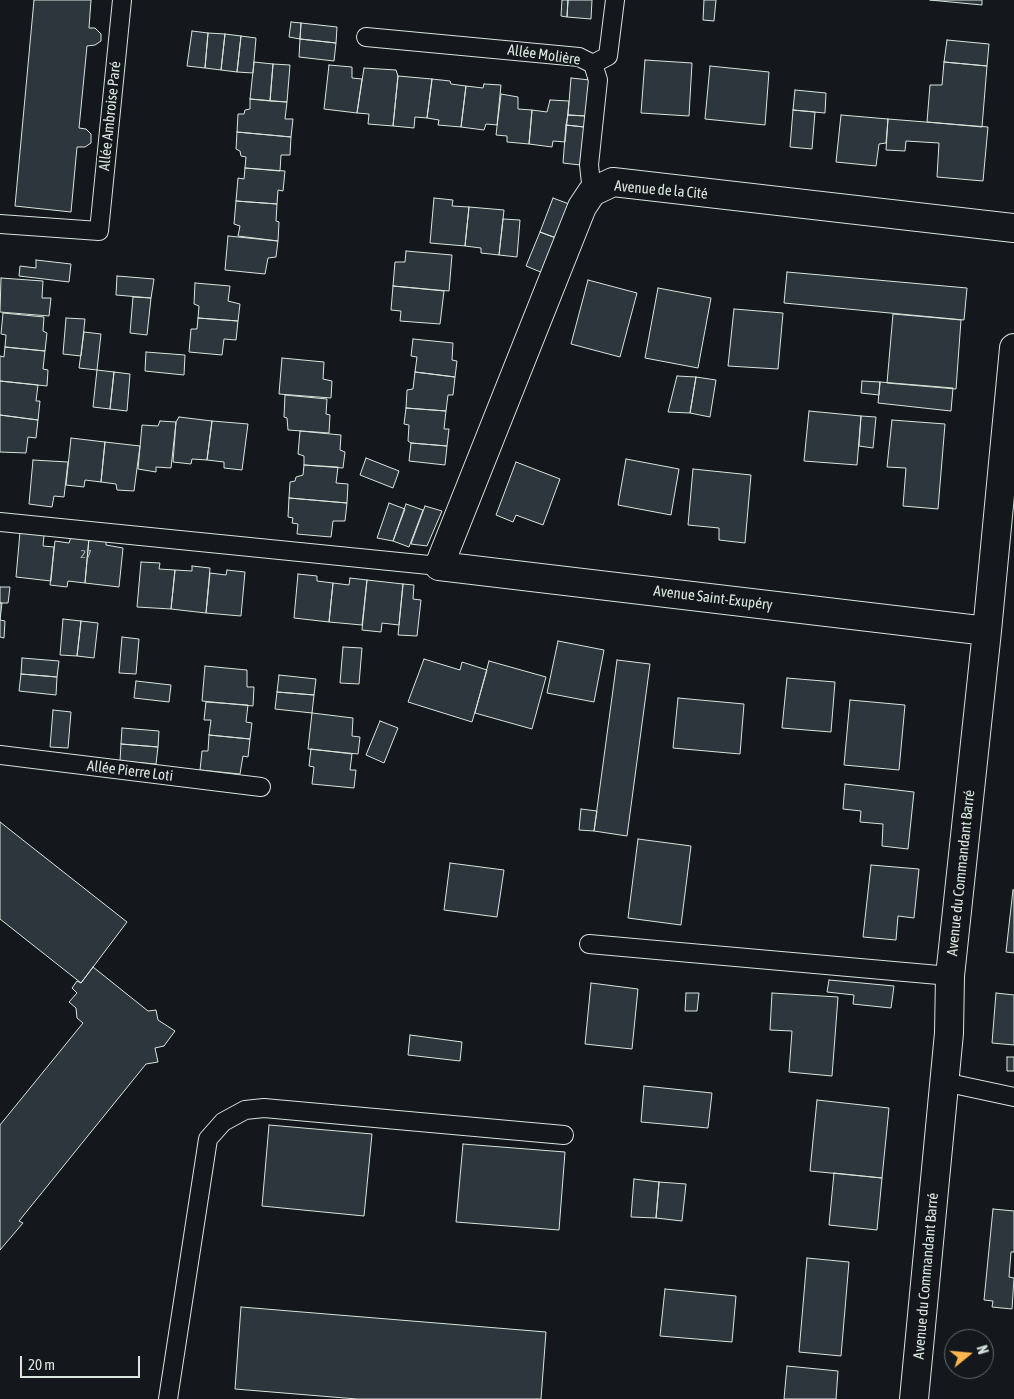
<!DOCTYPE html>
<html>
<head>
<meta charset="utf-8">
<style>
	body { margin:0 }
	#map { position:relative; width:1014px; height:1399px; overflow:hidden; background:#14181c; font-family:"Asap Condensed",sans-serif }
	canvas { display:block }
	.north { position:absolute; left:944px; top:1329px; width:50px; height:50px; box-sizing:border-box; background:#14181c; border:1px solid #626a69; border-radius:50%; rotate:73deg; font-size:14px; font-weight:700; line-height:20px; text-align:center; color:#d8e6dc }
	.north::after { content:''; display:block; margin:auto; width:18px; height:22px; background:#ffb74d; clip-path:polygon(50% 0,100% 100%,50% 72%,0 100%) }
	.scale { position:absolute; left:20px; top:1356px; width:120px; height:22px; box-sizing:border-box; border:2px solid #d8e6dc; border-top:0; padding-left:6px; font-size:15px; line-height:18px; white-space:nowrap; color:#d8e6dc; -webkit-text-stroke:4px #14181c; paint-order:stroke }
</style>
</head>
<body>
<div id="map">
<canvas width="1014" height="1399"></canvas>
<div class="north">N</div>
<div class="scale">20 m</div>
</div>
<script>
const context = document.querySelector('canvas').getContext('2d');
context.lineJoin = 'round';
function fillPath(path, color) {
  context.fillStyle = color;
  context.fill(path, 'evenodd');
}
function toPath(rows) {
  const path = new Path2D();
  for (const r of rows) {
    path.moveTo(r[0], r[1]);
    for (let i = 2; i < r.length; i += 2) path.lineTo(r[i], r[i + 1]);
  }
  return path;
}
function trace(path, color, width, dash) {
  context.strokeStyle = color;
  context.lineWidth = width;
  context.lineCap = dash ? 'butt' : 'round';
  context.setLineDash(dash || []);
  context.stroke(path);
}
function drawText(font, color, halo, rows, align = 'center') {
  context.font = font + ' "Asap Condensed",sans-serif';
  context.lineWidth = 4;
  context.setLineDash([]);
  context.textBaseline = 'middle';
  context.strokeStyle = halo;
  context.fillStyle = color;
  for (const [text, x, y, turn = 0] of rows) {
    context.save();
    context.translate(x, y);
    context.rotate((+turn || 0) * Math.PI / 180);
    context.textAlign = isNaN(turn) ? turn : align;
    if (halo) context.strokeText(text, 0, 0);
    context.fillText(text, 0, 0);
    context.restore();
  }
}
const building = toPath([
	[34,0,91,0,89,28,95,28,101,34,101,41,95,45,87,46,79,128,86,129,91,134,91,143,85,147,77,147,71,212,15,206,34,0],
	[562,0,568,0,567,17,561,16,562,0],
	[568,0,592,0,591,19,567,17,568,0],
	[704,0,716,0,714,21,703,20,704,0],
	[930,0,982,0,982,5,930,0],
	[291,22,301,23,300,39,289,37,291,22],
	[301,23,337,27,336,43,300,39,301,23],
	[192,31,208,33,205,68,187,66,192,31],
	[208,33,225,34,221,70,205,68,208,33],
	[225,34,241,36,237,72,221,70,225,34],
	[241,36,256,38,253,73,237,72,241,36],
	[300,39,336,43,334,61,299,57,300,39],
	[947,40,989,44,987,66,944,62,947,40],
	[645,60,692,63,689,116,641,113,645,60],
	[254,62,273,64,270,101,250,99,254,62],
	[944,62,987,66,982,127,927,122,930,85,942,85,944,62],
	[273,64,290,65,287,102,270,101,273,64],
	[329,65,352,67,352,78,362,79,357,113,324,109,329,65],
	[710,66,769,72,765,125,705,119,710,66],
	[364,68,396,70,398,76,393,126,368,124,369,114,357,113,364,68],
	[398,76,432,79,427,118,415,117,414,128,393,126,398,76],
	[571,78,590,80,586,116,568,115,571,78],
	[432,79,450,81,451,84,466,86,461,127,438,125,439,120,427,118,432,79],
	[484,84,501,85,497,125,486,124,484,130,461,127,466,86,483,88,484,84],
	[795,90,826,93,825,113,793,110,795,90],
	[501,94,518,97,518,109,532,110,529,144,507,142,507,136,496,135,501,94],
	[250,99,287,102,285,119,293,119,291,137,237,132,238,114,244,114,245,110,250,109,250,99],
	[550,100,569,101,565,142,553,141,552,147,529,144,532,110,547,112,550,100],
	[793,110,815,112,812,149,790,147,793,110],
	[568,115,586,116,584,127,566,125,568,115],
	[841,115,888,119,886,143,879,144,876,166,836,162,841,115],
	[888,119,988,127,983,181,937,177,939,143,906,141,905,151,886,150,888,119],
	[566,125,584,127,580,165,563,163,566,125],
	[237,132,291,137,290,155,281,155,280,171,245,168,246,157,241,156,240,151,236,149,237,132],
	[245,168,285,171,283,191,278,190,277,204,236,201,238,178,244,179,245,168],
	[434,198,453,200,452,206,469,207,465,246,430,243,434,198],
	[553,198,569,204,556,238,540,232,553,198],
	[236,201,277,204,276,221,279,222,278,241,238,236,240,226,234,224,236,201],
	[469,207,504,210,499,255,481,253,481,248,465,246,469,207],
	[503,219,520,220,517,257,499,255,503,219],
	[540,232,556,238,543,273,526,266,540,232],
	[228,236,278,241,276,257,268,258,265,274,225,270,228,236],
	[406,251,452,255,449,291,393,286,395,262,405,262,406,251],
	[36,260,71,264,69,282,19,276,20,266,36,268,36,260],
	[787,272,967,288,964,320,784,303,787,272],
	[117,276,154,279,151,298,116,295,117,276],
	[1,278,43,281,42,298,51,298,49,316,0,312,1,278],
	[588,280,637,293,620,357,571,344,588,280],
	[195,283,230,286,228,301,240,304,238,321,198,318,199,306,194,304,195,283],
	[393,286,444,291,440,324,400,321,401,311,391,310,393,286],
	[658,288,711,298,698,368,645,358,658,288],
	[133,297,151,298,147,335,130,333,133,297],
	[734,309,783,313,778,369,728,366,734,309],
	[3,313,44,317,43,331,47,333,45,351,5,347,6,335,1,334,3,313],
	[893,314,961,320,956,389,887,383,893,314],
	[66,318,85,319,81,356,63,354,66,318],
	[198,318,238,321,236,340,224,339,222,355,189,352,191,329,197,329,198,318],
	[84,332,101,334,97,370,79,368,84,332],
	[413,339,453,343,452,360,457,361,455,377,415,372,417,357,411,356,413,339],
	[5,347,45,351,43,369,48,370,47,386,0,381,0,356,4,357,5,347],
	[146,352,185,355,184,375,145,371,146,352],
	[282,358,324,362,323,379,332,381,331,398,279,394,282,358],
	[97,370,114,372,110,409,93,407,97,370],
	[114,372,130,374,127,411,110,409,114,372],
	[415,372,455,377,453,395,448,395,446,411,406,408,407,390,413,389,415,372],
	[677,376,696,377,690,413,668,412,677,376],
	[696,377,716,380,710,417,690,413,696,377],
	[0,381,38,385,36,401,40,401,38,420,0,415,0,381],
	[862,381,880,382,879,395,861,393,862,381],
	[880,382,953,388,951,411,878,403,880,382],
	[285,395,327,399,326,414,330,415,329,433,288,430,287,418,284,417,285,395],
	[406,408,446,411,444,429,449,429,447,446,411,443,408,441,409,425,404,424,406,408],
	[809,411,861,416,857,465,804,461,809,411],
	[0,415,38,420,36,438,28,437,26,453,0,452,0,415],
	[861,416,876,417,873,448,859,446,861,416],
	[179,417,212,421,207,460,192,459,191,464,173,462,176,422,179,417],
	[892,420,945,424,938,509,903,506,906,468,887,467,892,420],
	[160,421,176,422,171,468,156,467,156,472,138,469,142,425,158,426,160,421],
	[212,421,248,424,242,470,224,468,224,462,207,460,212,421],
	[300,431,341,435,340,450,345,452,343,468,304,465,304,456,298,454,300,431],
	[71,438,105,442,101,482,85,480,84,487,66,485,71,438],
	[105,442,140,446,134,491,117,490,116,484,101,482,105,442],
	[411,443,447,446,445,465,409,461,411,443],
	[366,458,399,471,393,488,360,475,366,458],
	[626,459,679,469,671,515,618,505,626,459],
	[33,460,68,462,64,497,54,496,52,507,29,504,33,460],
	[516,462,560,479,543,525,516,515,513,522,496,515,516,462],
	[304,465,338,467,336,483,348,484,347,503,289,498,290,482,295,481,296,477,303,475,304,465],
	[693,469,751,475,745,543,719,540,719,528,688,525,693,469],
	[289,498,347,503,345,521,333,521,331,537,297,534,298,524,292,523,293,518,288,517,289,498],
	[389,503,405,509,393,541,377,538,389,503],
	[406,504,423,510,409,547,393,541,406,504],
	[425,506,442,511,427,546,411,544,425,506],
	[20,532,44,535,43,546,54,547,51,581,16,577,20,532],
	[71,537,89,538,85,583,68,581,67,587,50,585,55,541,69,543,71,537],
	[89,538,106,540,106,545,123,548,119,587,85,583,89,538],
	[141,562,160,563,159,569,175,570,171,609,137,607,141,562],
	[192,566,210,568,206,613,171,609,175,570,192,571,192,566],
	[227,570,245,572,241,616,206,613,210,573,226,575,227,570],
	[298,574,317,576,317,581,333,583,329,622,294,618,298,574],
	[350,578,367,580,362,625,329,622,333,583,349,585,350,578],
	[367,580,403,584,399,625,382,623,381,632,362,630,367,580],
	[403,584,414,585,413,599,421,600,417,636,398,635,403,584],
	[0,587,10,587,8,603,0,603,0,587],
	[0,603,2,603,0,620,5,621,4,638,0,637,0,603],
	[63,619,81,621,77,656,60,655,63,619],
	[81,621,98,623,94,658,77,656,81,621],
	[122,637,139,639,136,674,119,673,122,637],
	[558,641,604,650,594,702,547,693,558,641],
	[343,647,362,648,359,684,340,683,343,647],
	[22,658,59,661,57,677,21,674,22,658],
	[424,659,460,670,462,662,487,670,472,722,408,702,424,659],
	[617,660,650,664,627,836,594,831,617,660],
	[489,661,546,677,532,729,475,713,489,661],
	[205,666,247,670,247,687,254,687,253,706,202,701,205,666],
	[21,674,57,677,56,695,19,691,21,674],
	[279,675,316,679,314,695,277,692,279,675],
	[787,678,835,682,831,732,782,728,787,678],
	[136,681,171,685,169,702,134,698,136,681],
	[277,692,314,695,312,713,275,709,277,692],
	[678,698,744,704,740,754,673,748,678,698],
	[850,700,905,705,899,770,844,765,850,700],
	[206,702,248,705,246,722,252,723,250,739,209,735,211,720,204,720,206,702],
	[53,710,71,712,68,748,50,747,53,710],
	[312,713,353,718,352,736,360,737,358,754,308,749,312,713],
	[380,721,398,728,384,763,366,755,380,721],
	[122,728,159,731,158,747,121,744,122,728],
	[209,735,250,739,248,757,243,756,240,774,200,770,202,751,208,751,209,735],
	[121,744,158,747,156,764,120,761,121,744],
	[311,749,352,754,350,770,356,770,354,788,312,784,314,767,309,766,311,749],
	[845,784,914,792,908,849,882,846,883,824,860,822,861,811,843,809,845,784],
	[581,809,597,811,594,831,579,830,581,809],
	[0,822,127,922,81,983,0,919,0,822],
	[638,839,691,846,681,925,628,918,638,839],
	[450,863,504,870,497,917,444,910,450,863],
	[871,865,919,869,914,918,898,916,896,940,863,937,871,865],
	[1013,890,1014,890,1014,953,1006,952,1013,890],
	[93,967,148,1011,156,1010,158,1020,175,1031,164,1046,155,1048,158,1062,146,1064,19,1221,23,1223,0,1250,0,1125,83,1023,77,1018,76,1008,69,1002,77,993,72,988,77,981,81,983,93,967],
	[829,980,894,986,891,1008,853,1004,854,995,827,992,829,980],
	[591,983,638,989,632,1049,585,1044,591,983],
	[686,993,699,993,697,1011,685,1011,686,993],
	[772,993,838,997,832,1076,789,1072,792,1031,770,1030,772,993],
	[996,993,1014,995,1014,1045,992,1043,996,993],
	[410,1035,462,1042,460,1061,408,1055,410,1035],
	[1007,1057,1014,1057,1014,1071,1007,1071,1007,1057],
	[644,1086,712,1093,708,1128,641,1122,644,1086],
	[817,1100,889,1108,882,1178,810,1171,817,1100],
	[269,1125,372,1134,364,1216,262,1206,269,1125],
	[463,1144,565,1152,559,1230,456,1222,463,1144],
	[834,1173,882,1178,877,1230,829,1225,834,1173],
	[634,1179,659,1182,656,1218,631,1217,634,1179],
	[659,1182,686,1184,682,1221,656,1218,659,1182],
	[993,1209,1014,1211,1014,1252,1011,1252,1009,1277,1014,1278,1012,1309,992,1307,993,1301,984,1300,993,1209],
	[807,1258,849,1262,841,1356,799,1352,807,1258],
	[665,1289,736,1296,732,1342,660,1336,665,1289],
	[241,1307,546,1332,541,1399,357,1399,235,1389,241,1307],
	[787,1366,838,1371,836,1399,784,1399,787,1366]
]);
const lane = toPath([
	[366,37,579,57,593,64,598,80,589,165,592,192],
	[593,64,608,56,615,0],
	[0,224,99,231,122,0],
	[0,522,439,566],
	[0,755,261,787],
	[589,944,950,976],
	[944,1082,1014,1097],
	[168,1399,208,1139,223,1122,245,1110,264,1108,564,1135]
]);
const street = toPath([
	[987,631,439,566,582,207,592,192,613,182,1014,228],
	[914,1399,949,1033,950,976,987,631,1014,348]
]);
const numberNames = [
	["27",86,554]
];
const streetNames = [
	["Allée Molière",544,55,8],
	["Allée Ambroise Paré",110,116,-84],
	["Avenue de la Cité",661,190,5],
	["Avenue Saint-Exupéry",713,598,7],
	["Allée Pierre Loti",130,771,7],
	["Avenue du Commandant Barré",961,873,-84],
	["Avenue du Commandant Barré",926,1276,-85]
];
fillPath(building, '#2c363c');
trace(building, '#d8e6dc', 1);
trace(lane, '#d8e6dc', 20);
trace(street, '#d8e6dc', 30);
trace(lane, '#14181c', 18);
trace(street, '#14181c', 28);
drawText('12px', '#adbab4', null, numberNames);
drawText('15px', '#d8e6dc', '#14181c', streetNames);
</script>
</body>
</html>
